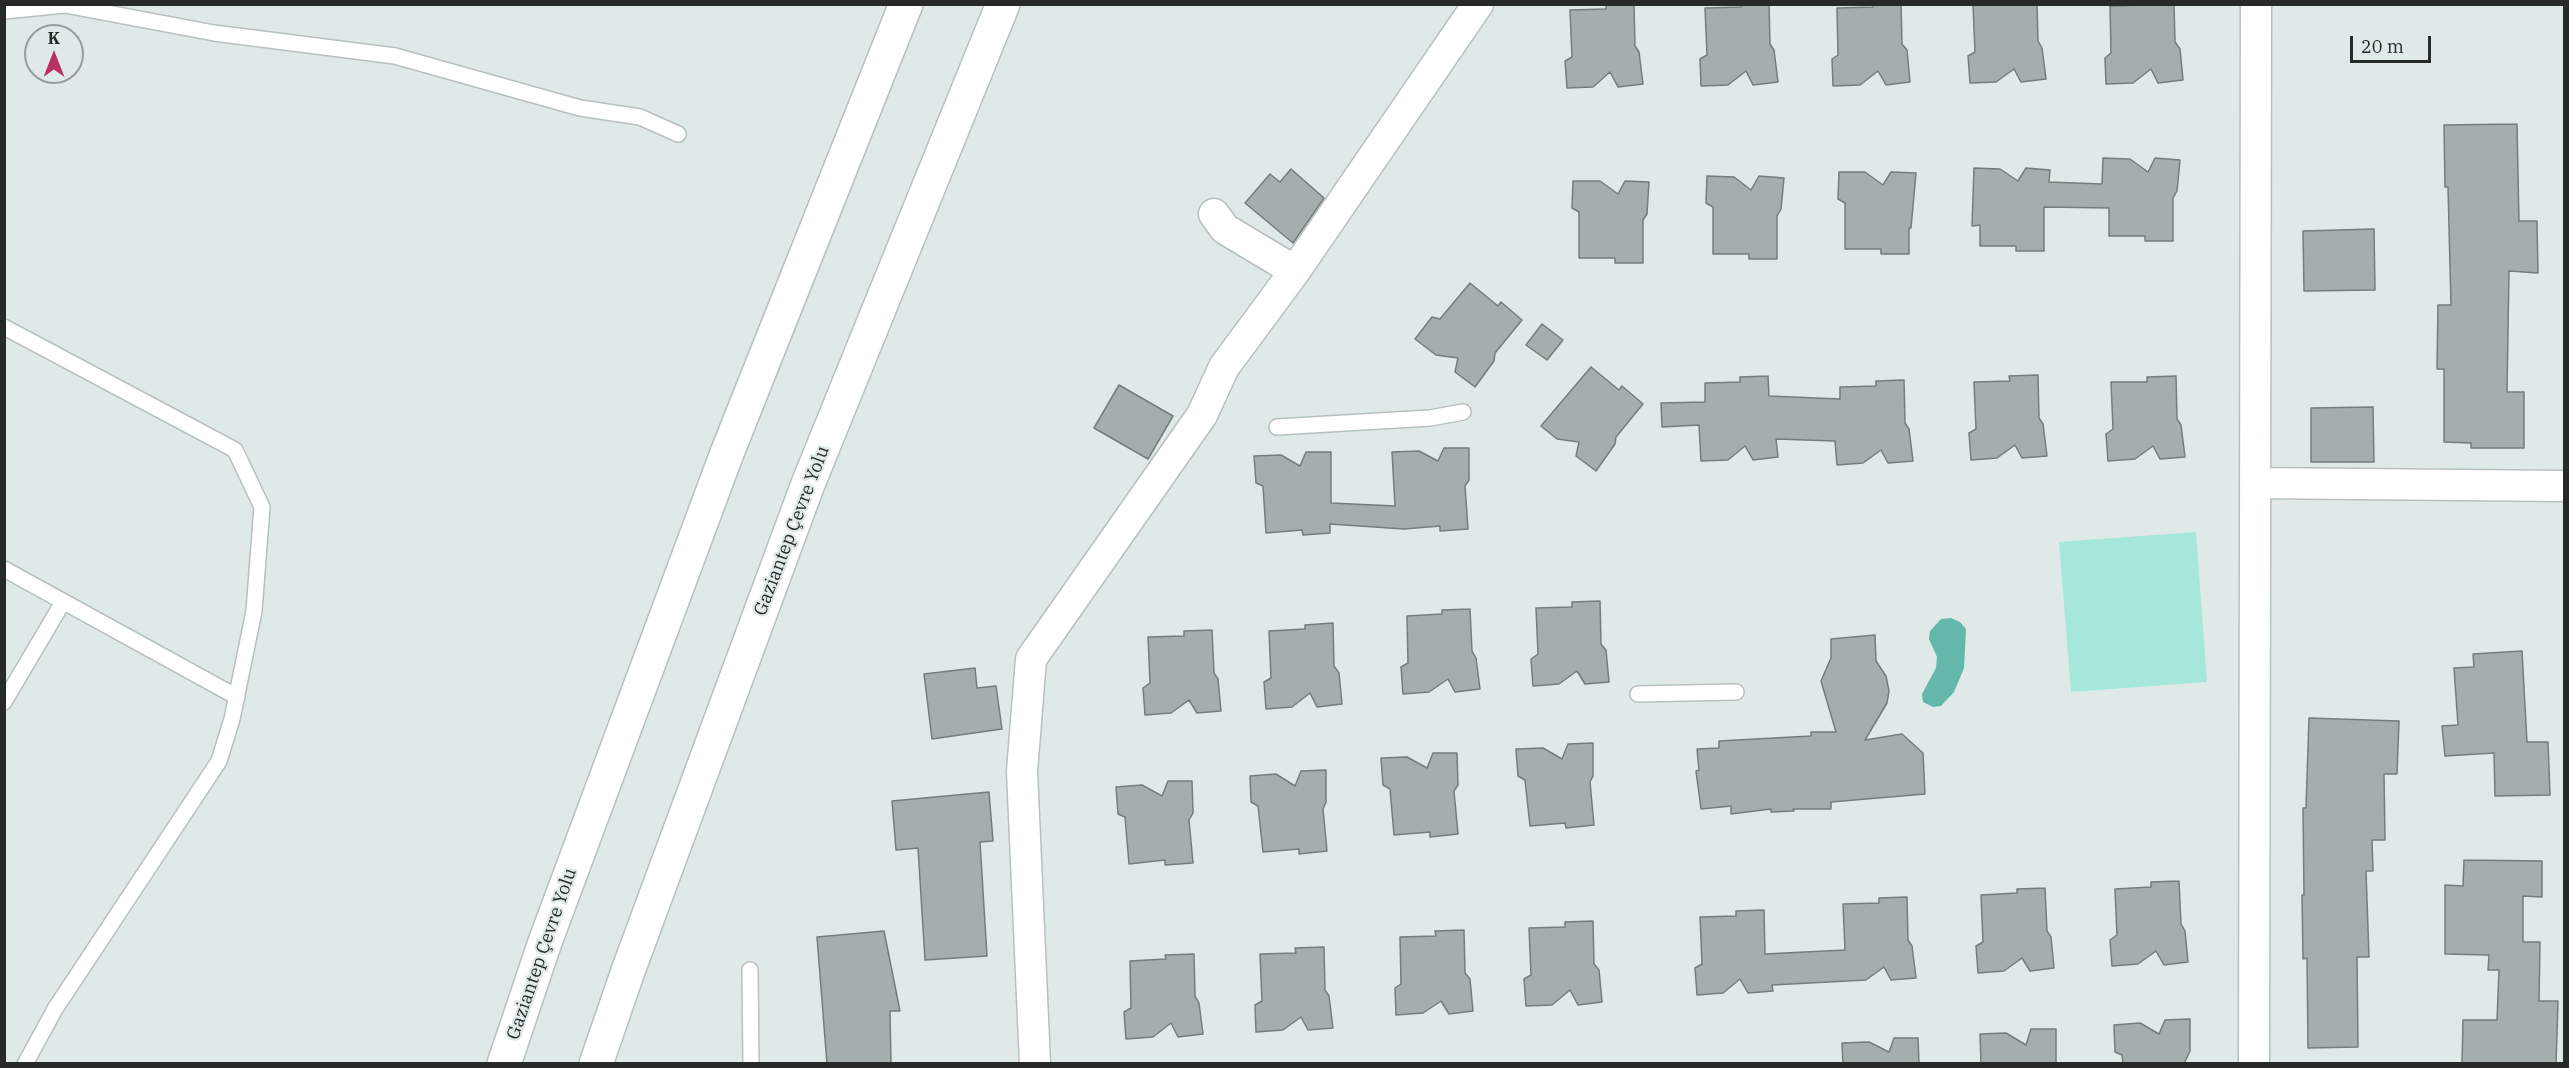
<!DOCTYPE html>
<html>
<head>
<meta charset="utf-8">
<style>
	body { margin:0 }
	#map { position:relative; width:2569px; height:1068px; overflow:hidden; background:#dfeae8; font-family:"IBM Plex Serif",serif }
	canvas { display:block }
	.frame { position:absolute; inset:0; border:6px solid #262a29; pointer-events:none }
	.north { position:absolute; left:24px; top:24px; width:60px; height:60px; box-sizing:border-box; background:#dfeae8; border:2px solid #959d9c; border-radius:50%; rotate:0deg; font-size:16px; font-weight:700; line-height:24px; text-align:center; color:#262a29 }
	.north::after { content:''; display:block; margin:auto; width:21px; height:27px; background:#ba2f66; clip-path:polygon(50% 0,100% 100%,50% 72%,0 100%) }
	.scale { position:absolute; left:2350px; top:36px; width:81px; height:27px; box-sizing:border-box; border:3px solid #262a29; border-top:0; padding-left:8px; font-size:18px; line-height:21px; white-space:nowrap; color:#262a29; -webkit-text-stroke:4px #dfeae8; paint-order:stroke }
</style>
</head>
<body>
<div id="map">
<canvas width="2569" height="1068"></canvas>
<div class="frame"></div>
<div class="north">K</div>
<div class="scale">20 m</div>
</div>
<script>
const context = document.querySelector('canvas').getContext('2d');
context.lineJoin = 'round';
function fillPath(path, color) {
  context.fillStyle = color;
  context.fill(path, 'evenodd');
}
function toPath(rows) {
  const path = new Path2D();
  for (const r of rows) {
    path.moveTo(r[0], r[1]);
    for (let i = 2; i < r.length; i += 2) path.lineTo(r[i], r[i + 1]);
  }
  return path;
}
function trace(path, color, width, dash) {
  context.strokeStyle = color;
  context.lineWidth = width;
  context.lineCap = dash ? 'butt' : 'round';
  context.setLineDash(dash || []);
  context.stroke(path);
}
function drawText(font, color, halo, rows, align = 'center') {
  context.font = font + ' "IBM Plex Serif",serif';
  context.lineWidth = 4.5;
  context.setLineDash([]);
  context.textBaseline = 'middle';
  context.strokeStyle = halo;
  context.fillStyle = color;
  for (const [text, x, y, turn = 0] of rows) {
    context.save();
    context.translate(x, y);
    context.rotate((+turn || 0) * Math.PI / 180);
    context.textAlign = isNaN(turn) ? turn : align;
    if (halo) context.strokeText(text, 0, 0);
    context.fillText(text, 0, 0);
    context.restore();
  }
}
const green = toPath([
	[2196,532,2207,682,2071,692,2059,542]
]);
const water = toPath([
	[1951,618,1960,622,1966,629,1964,668,1954,692,1941,706,1933,707,1923,702,1922,694,1936,668,1937,657,1929,639,1930,631,1941,619]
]);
const building = toPath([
	[1606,4,1634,4,1635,46,1639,52,1643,84,1618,87,1610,72,1593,87,1567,88,1565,61,1572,57,1570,10,1606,9,1606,4],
	[1741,4,1769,4,1770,44,1774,50,1778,82,1753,85,1746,71,1728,85,1701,86,1700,59,1707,55,1705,8,1741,7,1741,4],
	[1873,4,1901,4,1902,44,1907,50,1910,82,1886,85,1878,71,1860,85,1833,86,1832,59,1838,55,1837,8,1873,7,1873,4],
	[2037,4,2038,41,2042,48,2046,79,2021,82,2014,69,1996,82,1970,83,1968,56,1975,52,1973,5,2037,4],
	[2174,4,2175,42,2180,49,2183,80,2158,83,2151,69,2133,83,2106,84,2105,58,2111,53,2110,6,2174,4],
	[2517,124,2519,221,2537,221,2538,273,2509,271,2507,392,2524,392,2524,448,2471,448,2471,443,2444,442,2444,369,2437,369,2438,305,2451,305,2448,187,2445,187,2444,125,2517,124],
	[2103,158,2130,159,2148,172,2155,158,2180,160,2177,191,2173,198,2173,241,2145,241,2145,236,2109,236,2109,208,2044,207,2044,251,2016,251,2016,246,1980,246,1980,225,1972,226,1974,168,2000,169,2018,181,2026,168,2050,170,2049,182,2102,184,2103,158],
	[1291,169,1324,198,1293,243,1245,203,1270,174,1280,182,1291,169],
	[1839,172,1865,172,1883,185,1891,172,1916,173,1911,228,1909,228,1909,254,1881,254,1881,249,1845,249,1845,203,1838,199,1839,172],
	[1707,176,1734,177,1751,190,1759,176,1784,178,1781,209,1777,216,1777,259,1749,259,1749,254,1713,254,1713,207,1706,203,1707,176],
	[1573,181,1600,181,1618,194,1625,181,1649,182,1647,214,1643,220,1643,263,1615,263,1615,258,1579,258,1579,212,1572,208,1573,181],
	[2374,229,2375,290,2304,291,2303,231,2374,229],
	[1470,283,1498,306,1501,302,1522,320,1495,353,1494,361,1475,387,1455,372,1458,358,1436,355,1415,339,1432,317,1440,319,1470,283],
	[1542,324,1563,340,1547,360,1526,345,1542,324],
	[1591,367,1619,390,1622,386,1643,404,1616,437,1615,444,1596,471,1576,456,1579,442,1557,439,1541,426,1591,367],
	[2038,375,2039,418,2043,424,2047,456,2022,458,2015,445,1997,458,1971,460,1969,433,1976,429,1974,382,2010,381,2009,376,2038,375],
	[1768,376,1769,396,1840,399,1840,387,1876,386,1876,381,1904,380,1905,423,1909,429,1913,461,1888,463,1881,450,1863,463,1837,465,1835,441,1776,439,1778,457,1753,460,1745,446,1728,460,1701,461,1699,425,1662,427,1661,403,1705,402,1705,383,1740,382,1740,377,1768,376],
	[2176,376,2177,419,2181,425,2185,457,2160,459,2153,446,2135,459,2108,461,2106,434,2113,429,2111,382,2147,382,2147,377,2176,376],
	[1119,385,1173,416,1148,459,1094,428,1119,385],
	[2373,407,2374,462,2311,462,2311,408,2373,407],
	[1444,448,1469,448,1469,480,1465,486,1468,529,1440,531,1440,526,1404,529,1330,524,1330,533,1303,535,1302,530,1266,533,1263,486,1256,483,1254,456,1281,455,1300,466,1306,452,1331,452,1331,503,1395,506,1392,452,1419,451,1438,461,1444,448],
	[1600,601,1601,644,1606,650,1609,682,1585,684,1577,671,1559,684,1533,686,1531,659,1538,654,1536,608,1572,607,1572,602,1600,601],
	[1470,609,1472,651,1476,658,1480,689,1455,692,1448,679,1429,692,1403,694,1401,667,1408,663,1407,616,1442,614,1442,610,1470,609],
	[1333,623,1334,666,1339,673,1342,704,1317,707,1310,693,1292,707,1266,709,1264,682,1271,678,1269,631,1305,629,1305,625,1333,623],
	[1212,630,1214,673,1218,679,1221,711,1197,713,1189,700,1171,713,1145,715,1143,688,1150,683,1148,637,1184,636,1184,631,1212,630],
	[1875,635,1876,661,1886,676,1889,691,1887,703,1865,740,1902,734,1923,753,1925,794,1831,802,1831,809,1793,809,1794,811,1771,812,1771,809,1731,814,1731,806,1701,809,1696,771,1699,770,1697,749,1719,748,1719,741,1811,736,1811,732,1836,732,1821,681,1831,658,1831,639,1875,635],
	[2522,651,2527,742,2548,742,2550,795,2495,796,2494,753,2445,756,2442,726,2458,725,2454,668,2474,667,2473,654,2522,651],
	[975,668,977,688,996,686,1002,729,932,739,924,674,975,668],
	[2309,718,2399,721,2397,774,2384,774,2385,840,2372,840,2373,871,2366,871,2369,957,2357,957,2358,1047,2308,1048,2307,958,2303,959,2302,895,2304,895,2303,808,2306,808,2309,718],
	[1593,743,1593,776,1590,782,1594,825,1566,828,1565,823,1530,826,1525,780,1518,776,1516,749,1543,748,1562,759,1568,744,1593,743],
	[1433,753,1457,753,1458,785,1454,791,1458,834,1430,837,1430,832,1394,835,1390,789,1383,785,1381,758,1407,757,1427,768,1433,753],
	[1326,770,1326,802,1323,809,1327,851,1299,854,1299,849,1263,852,1258,806,1251,802,1250,776,1276,774,1295,786,1301,771,1326,770],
	[1168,781,1192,781,1193,813,1189,820,1193,863,1165,865,1165,860,1129,864,1125,817,1118,814,1116,787,1142,785,1162,796,1168,781],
	[989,792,993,841,980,842,987,956,925,960,918,848,896,850,892,801,989,792],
	[2464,860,2542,861,2542,897,2523,896,2523,942,2540,942,2539,1001,2558,1001,2556,1064,2462,1064,2463,1020,2497,1020,2499,970,2488,970,2489,955,2445,954,2445,885,2463,886,2464,860],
	[2179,881,2181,924,2185,931,2188,962,2164,965,2156,951,2138,964,2112,966,2110,940,2117,935,2115,889,2151,887,2151,882,2179,881],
	[2045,888,2047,931,2051,937,2054,968,2030,971,2022,958,2004,971,1978,973,1976,946,1983,942,1981,895,2017,893,2017,889,2045,888],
	[1907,897,1908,940,1912,946,1916,978,1891,980,1884,967,1866,980,1772,985,1773,991,1748,993,1740,979,1723,993,1697,995,1695,968,1702,964,1700,917,1736,916,1736,911,1764,910,1765,954,1845,950,1843,904,1879,903,1879,898,1907,897],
	[1593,921,1594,964,1599,970,1602,1002,1578,1005,1570,990,1552,1005,1526,1006,1524,979,1531,975,1529,928,1565,927,1565,922,1593,921],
	[1464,930,1465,973,1470,979,1473,1011,1449,1014,1441,1001,1423,1013,1396,1015,1395,988,1401,984,1400,937,1436,936,1435,931,1464,930],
	[884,931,900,1011,890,1011,891,1064,827,1064,817,937,884,931],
	[1324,947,1325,990,1329,996,1333,1028,1308,1030,1301,1017,1283,1030,1256,1032,1255,1005,1262,1001,1260,954,1296,953,1295,948,1324,947],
	[1194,954,1195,996,1199,1003,1203,1034,1178,1037,1171,1023,1153,1037,1126,1039,1124,1012,1131,1008,1130,961,1166,959,1165,955,1194,954],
	[2190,1019,2190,1051,2184,1064,2123,1064,2122,1055,2115,1052,2114,1025,2140,1023,2159,1034,2165,1020,2190,1019],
	[2031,1029,2056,1029,2056,1064,1981,1064,1980,1034,2006,1033,2026,1045,2031,1029],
	[1894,1038,1918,1038,1919,1064,1843,1064,1842,1043,1869,1042,1889,1052,1894,1038]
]);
const service = toPath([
	[4,11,65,5,214,33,395,56,580,108,640,117,678,134],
	[4,327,235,450,262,507,254,611,232,719,219,761,55,1009,25,1064],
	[1277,427,1430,418,1463,412],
	[4,569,237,697],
	[1638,694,1736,692],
	[4,702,63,602],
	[750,970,751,1064]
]);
const minor = toPath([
	[1214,214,1225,229,1295,271],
	[2255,483,2564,486],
	[1035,1064,1022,771,1031,659,1202,415,1224,367,1295,271,1478,4],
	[2254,1064,2256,4]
]);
const motorway = toPath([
	[504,1064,545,942,727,453,906,4],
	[596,1064,628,971,808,484,1003,4]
]);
const streetNames = [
	["Gaziantep Çevre Yolu",792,531,-69],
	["Gaziantep Çevre Yolu",542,954,-71]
];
fillPath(green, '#a5e8db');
fillPath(water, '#63b8a9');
fillPath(building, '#a4afad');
trace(building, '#737e7b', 1.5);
trace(service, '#b6c1bf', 18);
trace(minor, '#b6c1bf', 33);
trace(motorway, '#b6c1bf', 36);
trace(service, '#fff', 15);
trace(minor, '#fff', 30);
trace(motorway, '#fff', 33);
drawText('18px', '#262a29', '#dfeae8', streetNames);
</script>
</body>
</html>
